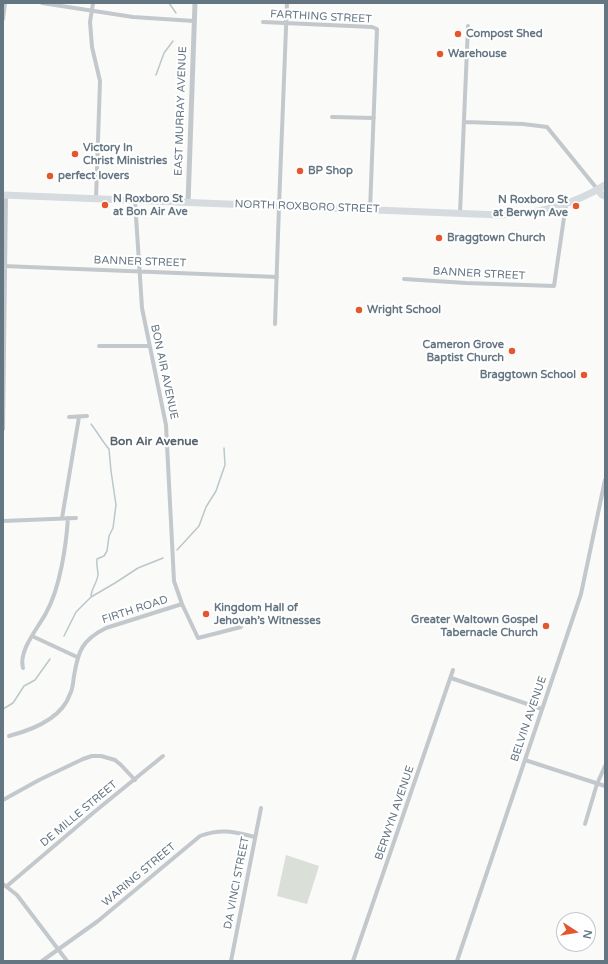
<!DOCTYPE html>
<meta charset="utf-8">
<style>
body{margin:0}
#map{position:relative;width:608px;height:964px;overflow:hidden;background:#fafaf8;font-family:"Varela Round",sans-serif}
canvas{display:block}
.frame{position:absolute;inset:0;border:4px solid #657683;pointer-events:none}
.north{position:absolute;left:556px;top:912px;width:40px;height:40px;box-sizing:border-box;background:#fff;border:1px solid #c1c8cd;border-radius:50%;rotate:102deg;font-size:11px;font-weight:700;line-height:16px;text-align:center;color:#657683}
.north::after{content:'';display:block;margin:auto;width:14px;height:18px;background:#e4572e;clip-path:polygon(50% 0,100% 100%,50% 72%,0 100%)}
</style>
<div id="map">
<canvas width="608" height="964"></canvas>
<div class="frame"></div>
<div class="north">N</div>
</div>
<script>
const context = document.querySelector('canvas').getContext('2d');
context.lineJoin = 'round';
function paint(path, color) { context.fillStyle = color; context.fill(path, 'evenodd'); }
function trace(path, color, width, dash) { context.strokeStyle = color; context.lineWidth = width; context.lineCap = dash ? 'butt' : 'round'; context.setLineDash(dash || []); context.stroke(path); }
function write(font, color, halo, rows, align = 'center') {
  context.font = font + ' "Varela Round",sans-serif'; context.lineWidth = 4; context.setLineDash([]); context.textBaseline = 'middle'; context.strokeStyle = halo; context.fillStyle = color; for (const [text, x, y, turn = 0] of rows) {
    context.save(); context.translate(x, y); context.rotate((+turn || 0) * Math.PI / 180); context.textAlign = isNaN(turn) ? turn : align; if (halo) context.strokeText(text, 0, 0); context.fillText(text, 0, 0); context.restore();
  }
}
const green = new Path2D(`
 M286 855 319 866 307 904 277 896Z`);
const stream = new Path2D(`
 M169 3 176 13
 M156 75 164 53 173 41
 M91 424C96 430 104 444 109 449L111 471 116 505 113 528 109 536 107 551 104 556 97 559C96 565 98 569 98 575 97 583 91 589 91 597
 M177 550 199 526 206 507 216 491 225 465 224 448
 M64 636 76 612 91 597 115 583 138 568 163 558
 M3 709 13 703 24 686 35 680 50 659`);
const minor = new Path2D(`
 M42 3 133 17 194 21
 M93 3 90 22 92 47 100 81 96 199
 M3 19 5 3
 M263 22 372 27 377 29 370 210
 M332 117 374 118
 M465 122 523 124 547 127 598 190
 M135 201 142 308 166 425 174 581 182 604 198 638 241 627
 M460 213 468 26
 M3 266 277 277
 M404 279 466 283 554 286 566 204
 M275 324 279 206 287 3
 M99 346H149
 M69 417 87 416
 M3 429 6 195
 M62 518 79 417
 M3 521 76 518
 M32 636 77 657
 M23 668C18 651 38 628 46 613 60 588 66 547 68 518
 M451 678 542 709
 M9 736C32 730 62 718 70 694 73 689 73 682 74 676 78 651 82 640 106 628L182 604
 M525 760 605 786
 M3 800 39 780 83 759 92 756H101L115 760 121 765 135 780
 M585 824 597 784 605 766
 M3 884 17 895 67 961
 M7 886 93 813 163 756
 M42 961 98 921 200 836C221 828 235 832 255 837
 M231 961 261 808
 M353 961 453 670
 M457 961 581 594 605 480`);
const tertiary = new Path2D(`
 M188 203 195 3`);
const primary = new Path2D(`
 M598 190 602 195 605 196
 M3 195 500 215C537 214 573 205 605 185`);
const markers = [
 [458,34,4,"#e4572e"],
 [440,54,4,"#e4572e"],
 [75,154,4,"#e4572e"],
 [300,171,4,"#e4572e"],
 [50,176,4,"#e4572e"],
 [105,205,4,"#e4572e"],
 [576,206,4,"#e4572e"],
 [439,238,4,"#e4572e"],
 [359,310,4,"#e4572e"],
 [512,351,4,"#e4572e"],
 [584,375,4,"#e4572e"],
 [206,614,4,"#e4572e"],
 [546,626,4,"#e4572e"]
];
const streetNames = [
 ["FARTHING STREET",321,17,3],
 ["EAST MURRAY AVENUE",181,111,-88],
 ["NORTH ROXBORO STREET",307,207,2],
 ["BANNER STREET",140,262,2],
 ["BANNER STREET",479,274,3],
 ["BON AIR AVENUE",164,372,78],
 ["FIRTH ROAD",135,610,-18],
 ["BELVIN AVENUE",529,719,-71],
 ["BERWYN AVENUE",395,813,-71],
 ["DE MILLE STREET",79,814,-40],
 ["WARING STREET",139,875,-40],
 ["DA VINCI STREET",237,883,-79]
];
const poiNames = [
 ["Compost Shed",466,34],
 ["Warehouse",448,54],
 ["Victory In",83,148],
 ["Christ Ministries",83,161],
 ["BP Shop",308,171],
 ["perfect lovers",58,176],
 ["N Roxboro St",113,199],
 ["at Bon Air Ave",113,212],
 ["N Roxboro St",568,200,"right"],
 ["at Berwyn Ave",568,213,"right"],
 ["Braggtown Church",447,238],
 ["Wright School",367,310],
 ["Cameron Grove",504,345,"right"],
 ["Baptist Church",504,358,"right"],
 ["Braggtown School",576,375,"right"],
 ["Kingdom Hall of",214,608],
 ["Jehovah’s Witnesses",214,621],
 ["Greater Waltown Gospel",538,620,"right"],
 ["Tabernacle Church",538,633,"right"]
];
const neighbourhoodNames = [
 ["Bon Air Avenue",154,442]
];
paint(green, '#dadfd7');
trace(stream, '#bbc7cb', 1.5);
trace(minor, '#c3c8cc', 4);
trace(tertiary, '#c3c8cc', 5);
trace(primary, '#d6dbdf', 7);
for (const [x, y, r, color] of markers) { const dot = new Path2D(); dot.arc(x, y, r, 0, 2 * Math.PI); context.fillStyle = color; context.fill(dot); trace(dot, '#fff', 1.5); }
write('11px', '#657683', '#fff', streetNames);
write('bold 11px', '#657683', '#fff', poiNames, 'left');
write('bold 12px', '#57646e', '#fff', neighbourhoodNames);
</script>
